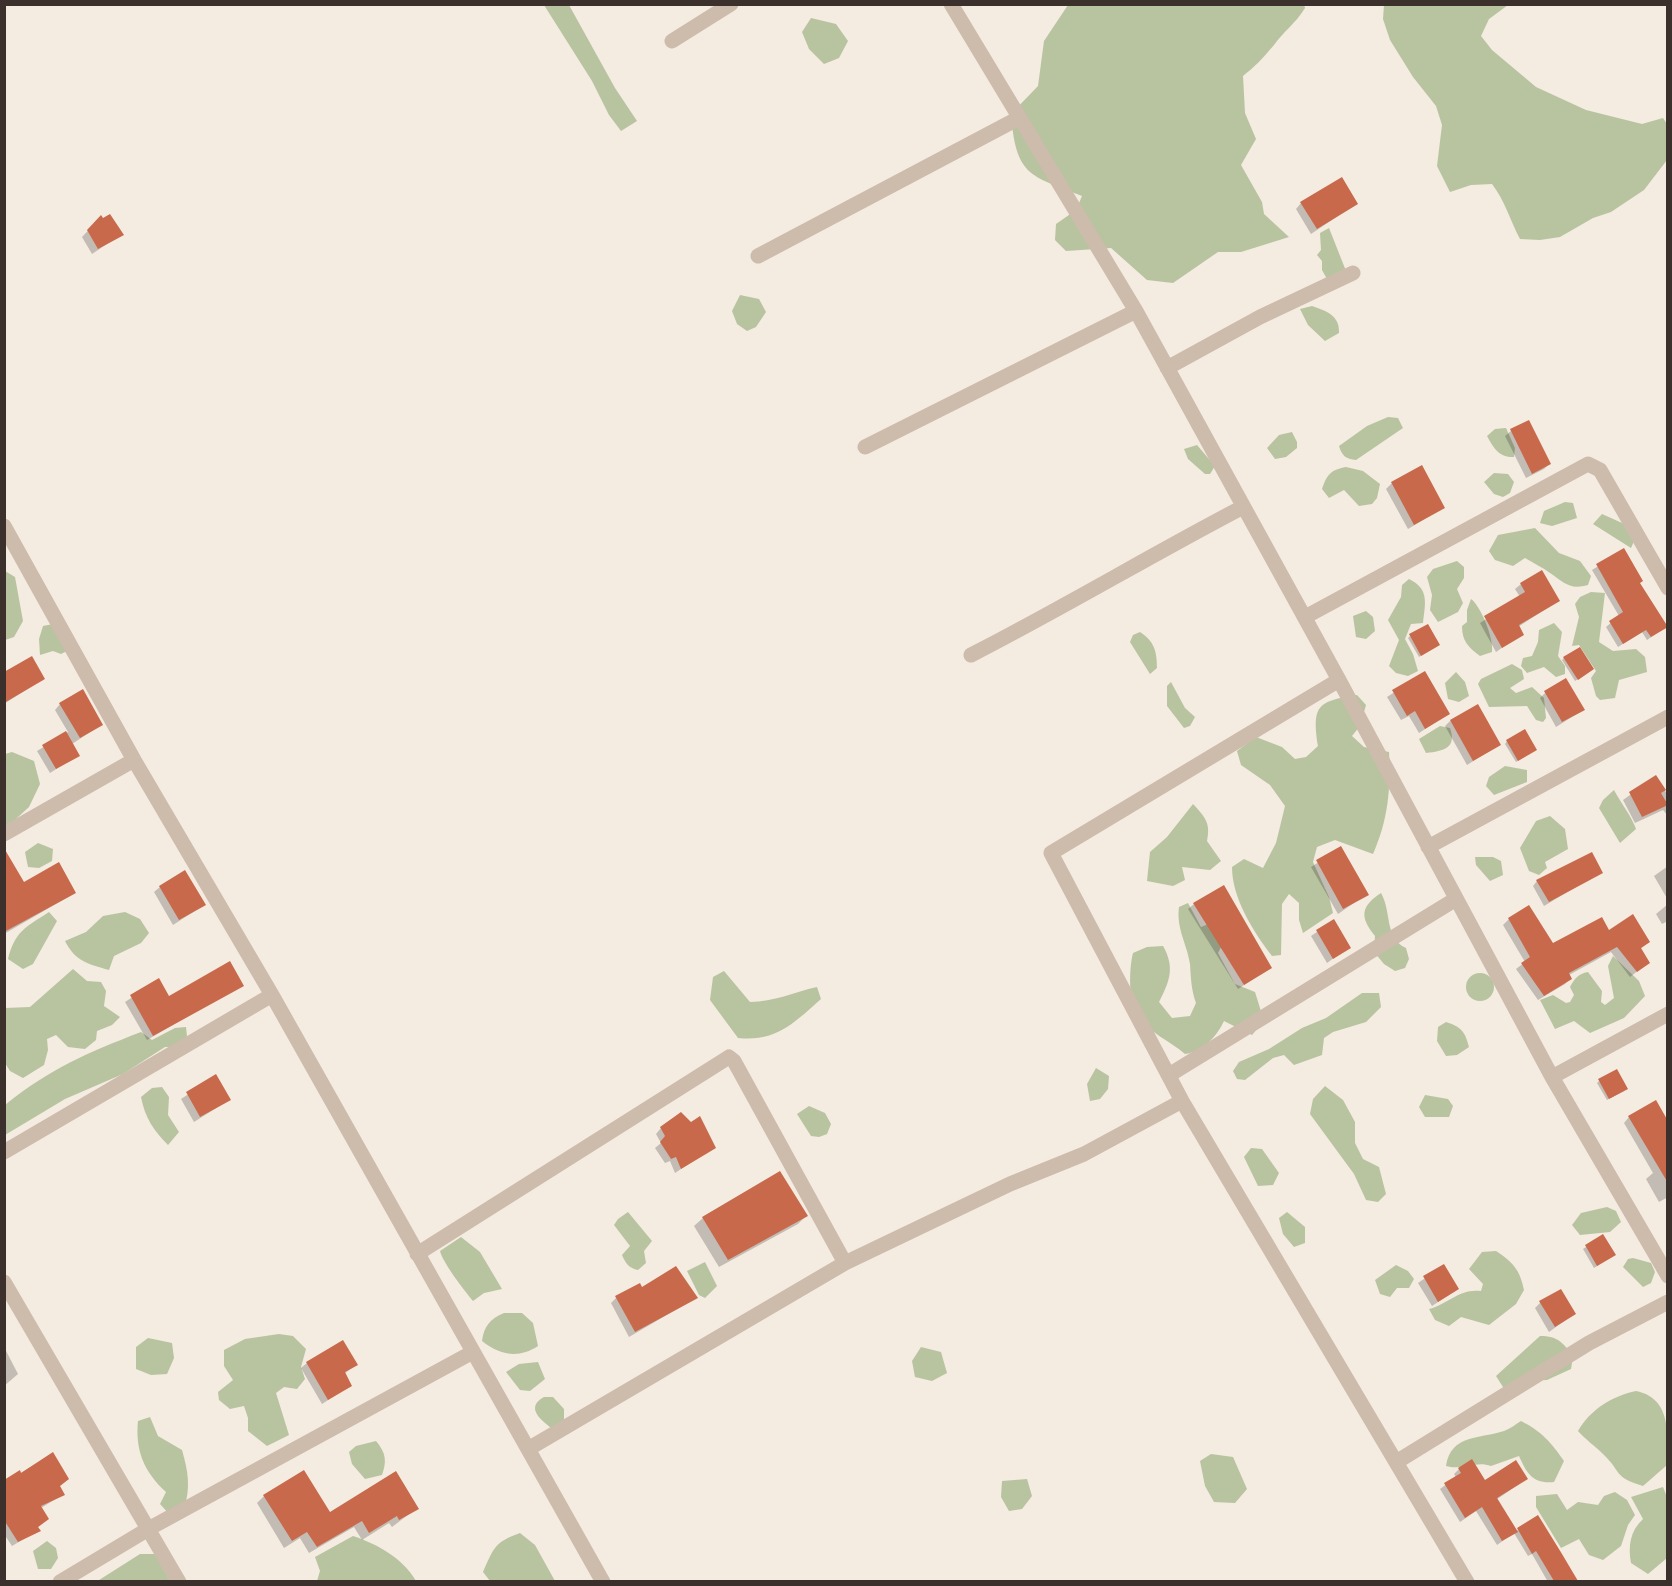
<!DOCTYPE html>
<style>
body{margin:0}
#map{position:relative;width:1672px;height:1586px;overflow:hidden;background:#f4ebe1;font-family:"Varela Round",sans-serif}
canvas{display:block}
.frame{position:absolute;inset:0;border:6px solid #3b302b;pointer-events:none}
</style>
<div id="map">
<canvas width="1672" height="1586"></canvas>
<div class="frame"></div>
</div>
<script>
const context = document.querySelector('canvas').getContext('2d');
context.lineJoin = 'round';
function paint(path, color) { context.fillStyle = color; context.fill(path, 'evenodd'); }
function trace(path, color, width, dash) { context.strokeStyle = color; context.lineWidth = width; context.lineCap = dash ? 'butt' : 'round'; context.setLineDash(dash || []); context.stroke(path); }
const green = new Path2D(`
 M1304 4 1305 8C1296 23 1284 31 1274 45 1262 59 1258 64 1243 76L1245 113 1256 139 1241 165 1262 202 1264 214 1289 237 1241 252H1218L1173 283 1147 280 1111 248 1066 251 1055 240 1056 224 1076 210 1082 196C1029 175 1016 176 1011 114L1038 86 1044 41 1068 5Z
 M544 5H569L615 88 637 121 621 131 609 115 592 81Z
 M1384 5H1508L1489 19 1481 36 1492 50 1536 87 1586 110 1642 124 1663 118 1667 124V160L1644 190 1611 212 1593 218 1560 237 1540 240 1520 239C1510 220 1505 201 1492 184L1471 185 1450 192 1437 166 1442 125 1436 106 1413 77 1390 40 1383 19Z
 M811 18 836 24 848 41 839 58 824 64 809 49 802 32Z
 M1329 228 1346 271 1327 279 1322 270V261L1317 255 1321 250 1320 233Z
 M740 295 759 299 766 312 756 327 747 331 737 324 732 311Z
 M1312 306C1327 311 1340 316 1339 333L1325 341 1308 325 1300 309Z
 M1388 417 1398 418 1403 428 1356 460C1346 459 1342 456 1339 446L1367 426Z
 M1506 428 1515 448 1514 457C1499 458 1493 447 1487 436L1495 429Z
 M1292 432 1297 442V448L1286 457 1275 459 1267 448 1279 435Z
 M1197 445 1215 466 1210 474H1205L1188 459 1184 449Z
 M1346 467 1363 471 1380 484 1377 498 1372 504 1359 506 1344 490 1329 498 1322 489C1327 475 1330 470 1346 467Z
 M1494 473 1508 474 1514 482 1510 493 1503 497 1494 494 1484 482Z
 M1565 502 1573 503 1577 518 1552 526 1540 523 1544 511Z
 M1602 514 1631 527 1635 539 1631 548 1593 524Z
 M1535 528 1559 553 1580 561 1591 576 1588 585C1569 590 1565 583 1550 573 1542 567 1533 563 1525 558L1513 566 1495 560 1489 551 1498 535Z
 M1457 561 1464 567V578L1457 589 1463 603 1458 612 1438 622 1430 610 1432 595 1427 577 1433 569Z
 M5 571 15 577 23 621 14 637 5 640Z
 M1409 579C1430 589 1425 604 1423 623L1411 624 1405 639 1413 654 1418 671 1408 676 1396 673 1389 666 1399 640 1388 620 1401 597 1402 585Z
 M1591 592 1605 593 1599 642 1613 651 1636 649 1645 657 1647 672 1619 680 1615 698 1600 700 1596 696 1591 678 1596 671 1579 645 1572 646 1579 617 1575 604 1580 597Z
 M1471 599C1481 606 1494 639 1492 652L1480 656C1468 647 1462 641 1462 626L1467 622V610Z
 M1366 611 1373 617 1375 631 1366 639 1356 637 1353 616Z
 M1554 623 1562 632 1558 656 1565 666V674L1556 677 1544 667 1527 673 1521 666 1523 658 1532 656 1538 642 1539 630Z
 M53 624 69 650 61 654 53 651 40 655 39 639 43 626Z
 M1140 632C1154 641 1157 651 1157 668L1150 674 1130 642 1133 635Z
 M1512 664 1522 670 1524 679 1510 688 1516 693 1532 687 1544 698 1546 718 1543 722 1536 720 1527 706 1489 707 1478 684 1481 679Z
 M1456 672 1465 682 1469 696 1459 702 1448 699 1445 683Z
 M1171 682 1185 708 1195 717 1190 726 1184 728 1167 706V686Z
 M1357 695 1366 705 1360 726 1352 736 1364 747 1389 752C1391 789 1388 820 1373 854L1335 840 1317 847 1313 862 1329 897 1333 913 1303 933 1299 920V903L1289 894 1282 904 1281 955 1272 956C1253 931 1232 898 1232 867L1244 859 1263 868 1276 843 1285 806 1270 785 1241 765 1237 751 1256 737 1282 747 1295 759 1306 757 1318 746C1312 706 1317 701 1357 695Z
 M1440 726 1450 728C1457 748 1444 751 1426 753L1419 739Z
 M12 752 34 761 40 784 29 807 5 829V754Z
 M1505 766 1527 770V782L1494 795 1486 786 1489 777Z
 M1614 790C1621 803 1632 817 1636 829L1620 843 1599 808 1603 800Z
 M1193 804C1205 817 1211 823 1207 841L1221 861 1210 870 1182 867 1185 880 1173 886 1147 881 1150 852 1167 837Z
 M1550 816 1565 829 1568 849 1545 862 1547 868 1539 875 1529 871 1520 848 1536 821Z
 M38 843 53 849 52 861 39 868 28 867 25 852Z
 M1475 857H1493L1501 861 1503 875 1490 881 1476 865Z
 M1381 893C1392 912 1384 938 1406 948L1409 959 1405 968 1395 971 1384 964 1374 952 1375 936C1360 917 1360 907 1381 893Z
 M1188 903 1201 927 1213 922 1223 943 1218 953 1235 984 1255 992 1264 1021 1252 1035 1224 1021C1217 1036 1203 1052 1185 1054 1170 1041 1150 1033 1138 1017 1128 1004 1129 968 1133 953L1147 947 1163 946C1175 967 1170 981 1159 1002L1172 1018 1190 1016 1196 1003C1191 989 1191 978 1190 964 1187 944 1176 928 1179 907Z
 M49 912 57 921 33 964 23 969 8 959C15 931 26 927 49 912Z
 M125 912 140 919 149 933 141 943 114 956 109 970C88 964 75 961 65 941L86 932 103 916Z
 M1613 956 1639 981 1645 996 1624 1018 1590 1033 1574 1021 1555 1029 1540 1000 1553 995 1566 1003 1570 1002 1574 995 1570 987C1575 978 1578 974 1588 972L1602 991 1601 1002 1605 1005 1614 998 1608 966Z
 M73 969 87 981 101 982 106 991 104 1006 120 1017 112 1025 97 1031 96 1040 85 1049 68 1047 56 1035 47 1039 48 1050 44 1065 23 1078 10 1071 5 1063V1008L30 1007Z
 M724 971 750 1002C774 1002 794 992 817 987L821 999C794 1023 776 1042 738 1038L710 1000 713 977Z
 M1466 987a14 14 0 1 1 28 0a14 14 0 1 1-28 0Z
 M1362 993H1379L1381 1007 1366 1022 1333 1032 1324 1038 1322 1055 1294 1065 1284 1055 1273 1058 1245 1080 1237 1079 1233 1071 1239 1062 1269 1049 1302 1028 1326 1018Z
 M1446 1022C1461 1027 1465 1031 1469 1047L1457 1055 1446 1056 1437 1041 1438 1027Z
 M186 1027 187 1036 180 1047H165L123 1074 65 1099 5 1135V1105C51 1068 87 1053 141 1032L152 1040 175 1028Z
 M1096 1068 1109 1076 1108 1089 1100 1099 1090 1101 1087 1084Z
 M1325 1086 1343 1100 1355 1122V1143L1363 1159 1379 1167 1386 1194 1378 1202 1366 1200 1354 1174 1310 1114 1313 1099Z
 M162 1087 169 1097 168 1115 179 1132 168 1145C154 1131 145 1118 141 1097L152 1088Z
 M1425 1095 1448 1099 1453 1106 1449 1117H1425L1419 1107Z
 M809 1106 825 1113 831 1124 827 1134 819 1137 811 1136 797 1114Z
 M1251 1148 1262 1149 1279 1173 1273 1185 1258 1186 1244 1157Z
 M1607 1207 1616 1211 1621 1222 1610 1232 1580 1235 1572 1225 1581 1213Z
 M628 1212 652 1241 644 1251 646 1263 638 1270C629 1268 626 1264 622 1255L630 1246 614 1225 618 1219Z
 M1287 1212 1305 1227V1243L1294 1247 1283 1234 1279 1218Z
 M461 1237 480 1252 502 1289 484 1293 473 1301C464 1290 443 1263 440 1251Z
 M1496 1251C1513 1262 1520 1270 1524 1290L1516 1304 1489 1325 1461 1317 1449 1326 1435 1320 1429 1309C1448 1304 1460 1288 1481 1291L1483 1284 1469 1269 1482 1252Z
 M1633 1258 1651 1263 1655 1272 1651 1283 1643 1287 1623 1267 1628 1259Z
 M705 1262 717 1286 705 1298 699 1295 687 1271Z
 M1396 1265 1408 1271 1414 1279 1409 1288H1397L1390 1297 1380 1294 1375 1280Z
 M504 1313H522L533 1323 538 1346C518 1359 500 1355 482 1341 484 1326 490 1319 504 1313Z
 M279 1334 293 1336 306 1349 301 1367 305 1379 297 1389 284 1387 276 1393 289 1435 267 1446 248 1431V1418L244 1406 230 1409 219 1400 218 1392 233 1380 224 1366V1350L245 1339Z
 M1540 1336C1558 1336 1564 1343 1573 1357L1571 1369 1547 1380 1527 1381 1516 1392 1503 1387 1496 1376Z
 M148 1338 172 1343 174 1358 167 1374 151 1375 136 1369V1347Z
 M921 1347 941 1352 947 1373 932 1381 915 1377 912 1361Z
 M538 1362 545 1379 530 1391 520 1390 506 1372 519 1364Z
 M1636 1391C1672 1398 1668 1436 1667 1465L1643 1486C1613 1477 1622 1472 1603 1454 1595 1446 1586 1440 1578 1431 1590 1410 1612 1396 1636 1391Z
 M544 1397H553L564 1409V1422L554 1430C542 1421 524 1408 544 1397Z
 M150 1417 158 1436 182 1450C188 1471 191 1487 184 1509L170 1515 160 1504 166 1492C144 1472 135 1450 138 1421Z
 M1521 1421C1541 1431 1551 1442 1564 1461L1554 1482C1533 1484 1527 1474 1519 1456L1491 1466C1476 1460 1462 1471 1446 1466 1451 1434 1480 1439 1504 1431 1510 1429 1516 1424 1521 1421Z
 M376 1441C386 1453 387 1461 382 1475L365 1479 352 1464 349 1452 356 1446Z
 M1211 1454 1233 1457 1247 1489 1235 1503 1214 1502 1205 1486 1200 1461Z
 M1027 1479 1032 1496 1022 1509 1009 1511 1001 1497 1002 1481Z
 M1663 1487 1667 1497V1558L1648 1574 1631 1563C1628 1546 1630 1531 1643 1519L1631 1497Z
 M1615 1492 1627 1500 1635 1515 1628 1525 1621 1546 1603 1560 1589 1555 1579 1539 1561 1548 1536 1507V1496L1557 1494 1567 1510 1578 1502 1598 1505 1604 1496Z
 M520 1533 535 1545 555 1581H490L483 1572C494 1547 495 1542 520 1533Z
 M353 1536C377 1544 403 1558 416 1581H317L320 1571 315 1557Z
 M47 1541 56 1548 58 1558 51 1569H38L33 1551Z
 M140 1554H155L170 1581 96 1582Z`);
const shadow = new Path2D(`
 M1301 203 1356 204 1311 234 1296 209Z
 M101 217 122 234 92 254 82 237Z
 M1511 431 1549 464 1544 469 1526 478 1505 436Z
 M1392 483 1443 508 1408 529 1386 489Z
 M1624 550 1639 584 1666 627 1647 640 1642 632 1618 647 1606 627 1619 616 1592 570Z
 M1521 584 1558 601 1518 627 1522 634 1496 652 1480 623 1520 597 1515 589Z
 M1410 636 1436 647 1419 657 1408 638Z
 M1564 658 1590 671 1575 681 1562 660Z
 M1424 673 1448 714 1419 733 1409 716 1401 720 1387 697Z
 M4 674 43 679 4 704Z
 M1545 693 1583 710 1556 727 1540 698Z
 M60 704 101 725 72 744 78 755 50 773 37 751 68 732 55 710Z
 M1450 721 1499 745 1467 765 1445 726Z
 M1507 741 1535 750 1516 762 1505 744Z
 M1655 777 1668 795V816L1663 810 1635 823 1623 800Z
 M1341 848 1367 894 1338 914 1311 867Z
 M1668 866V900L1654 876Z
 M1601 872 1544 906 1533 886 1537 881Z
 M4 873 23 884 75 893 4 934Z
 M160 887 204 905 173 925 154 892Z
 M1194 904 1270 968 1238 989 1188 909Z
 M1668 904V921L1662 924 1656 914Z
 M1509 919 1553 945 1609 932 1649 942 1640 949 1648 963 1630 977 1611 952 1569 975 1570 978 1565 984 1538 1000 1516 969 1525 962 1503 925Z
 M1333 921 1349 947 1327 963 1311 936Z
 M159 980 169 998 242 985 147 1040 125 1002Z
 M216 1076 229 1100 194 1122 181 1099Z
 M1599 1081 1624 1091 1607 1100 1597 1083Z
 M1629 1117 1668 1124V1197L1659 1202 1646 1179 1653 1173 1624 1123Z
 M661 1128 714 1147 675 1173 670 1161 665 1163 655 1148 661 1143 656 1134Z
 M806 1216 798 1224 719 1267 694 1226 703 1218Z
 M1603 1236 1612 1257 1594 1268 1583 1249Z
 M1443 1266 1458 1289 1432 1306 1418 1283Z
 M642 1289 696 1298 629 1337 611 1303 616 1298Z
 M1540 1303 1574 1314 1549 1332 1535 1308Z
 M4 1347 18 1374 4 1386Z
 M307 1363 356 1365 344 1374 350 1386 322 1404 301 1368Z
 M52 1454 58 1486 64 1494 41 1508 48 1519 37 1528 39 1530 12 1546 4 1534V1483Z
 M1459 1469 1484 1482 1526 1479 1496 1500 1516 1531 1537 1517 1576 1582H1548L1532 1554 1528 1556 1514 1533 1497 1545 1476 1511 1460 1522 1440 1489 1456 1477 1454 1474Z
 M264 1496 329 1514 417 1508 392 1527 389 1523 362 1540 354 1527 309 1553 300 1538 284 1548 257 1503Z`);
const building = new Path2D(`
 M1342 177 1358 204 1317 229 1300 202Z
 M110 214 124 235 98 249 87 230 101 215 103 218Z
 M1529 420 1551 464 1532 474 1510 429Z
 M1422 465 1445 508 1414 525 1391 482Z
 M1624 548 1643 581 1640 583 1668 627 1651 637 1646 630 1623 644 1609 621 1623 612 1596 564Z
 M1542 570 1560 601 1519 625 1524 635 1502 648 1484 616 1525 592 1520 583Z
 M1428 624 1440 645 1421 656 1409 634Z
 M1580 647 1594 669 1578 680 1563 657Z
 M32 656 45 679 4 703V672Z
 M1425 671 1450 714 1425 729 1415 711 1407 716 1392 690Z
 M1566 678 1585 710 1562 722 1544 691Z
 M83 689 103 725 80 738 59 703Z
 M1478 704 1501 745 1473 761 1450 720Z
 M1525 729 1537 750 1518 761 1506 740Z
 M66 731 80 756 56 769 42 745Z
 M1656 775 1666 790 1661 793 1668 805 1642 817 1629 792Z
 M1341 846 1369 895 1343 909 1316 860Z
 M4 848 24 882 59 862 76 893 4 932Z
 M1592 852 1603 873 1549 902 1536 880Z
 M185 870 206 905 179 920 159 886Z
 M1224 885 1272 968 1244 985 1193 903Z
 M1529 905 1553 943 1602 917 1609 930 1633 914 1650 942 1641 948 1650 963 1637 972 1617 947 1569 973 1572 979 1544 996 1521 963 1530 957 1508 918Z
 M1334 919 1351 948 1333 959 1316 930Z
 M230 961 244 986 153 1036 130 995 159 978 169 996Z
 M1617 1069 1628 1089 1609 1099 1598 1079Z
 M216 1074 231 1100 200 1117 186 1092Z
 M1656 1100 1668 1121V1183L1628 1116Z
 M681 1112 691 1122 700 1116 716 1148 681 1169 676 1157 671 1159 660 1142 665 1136 660 1127Z
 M780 1171 808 1216 728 1260 702 1217Z
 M1603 1234 1616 1255 1597 1266 1585 1245Z
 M1444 1264 1459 1289 1438 1302 1423 1276Z
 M676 1266 698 1298 635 1332 615 1296 640 1283 642 1287Z
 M1561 1289 1576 1314 1555 1327 1539 1301Z
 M343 1340 358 1365 345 1372 352 1386 328 1400 306 1362Z
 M53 1452 69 1479 60 1486 65 1495 41 1506 49 1519 38 1527 41 1531 18 1542 4 1520V1480L20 1470 21 1473Z
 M1472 1459 1485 1480 1516 1460 1528 1479 1497 1498 1518 1532 1502 1541 1482 1507 1465 1518 1444 1483 1461 1473 1458 1468Z
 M304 1470 330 1512 396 1471 419 1509 399 1520 397 1516 369 1533 362 1521 317 1547 307 1532 292 1541 263 1495Z
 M1538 1515 1562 1554 1578 1581H1554L1536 1551 1532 1554 1517 1528Z`);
const minor = new Path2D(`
 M951 4 1136 311 1339 680 1552 1077 1668 1276
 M672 41 731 4
 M758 256 1019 118
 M1167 368 1260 317 1353 273
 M865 447 1136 311
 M4 526 134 760 272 995 603 1582
 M1305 617 1588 464 1600 470 1668 588
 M971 655C1063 608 1151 555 1243 507
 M1339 680 1051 853 1182 1101 1467 1582
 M4 834 134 760
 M1428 847 1668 717
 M1169 1075 1456 899
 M1552 1077 1668 1014
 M4 1152 272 995
 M417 1254 729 1057 734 1061 845 1263
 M4 1282 179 1582
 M528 1449 845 1263 1010 1184 1084 1154 1182 1101
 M1398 1461 1589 1343 1668 1302
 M60 1582 150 1528 473 1352`);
paint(green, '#b8c4a0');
paint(shadow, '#0003');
paint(building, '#c8694b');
trace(minor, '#cdbbac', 15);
</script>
